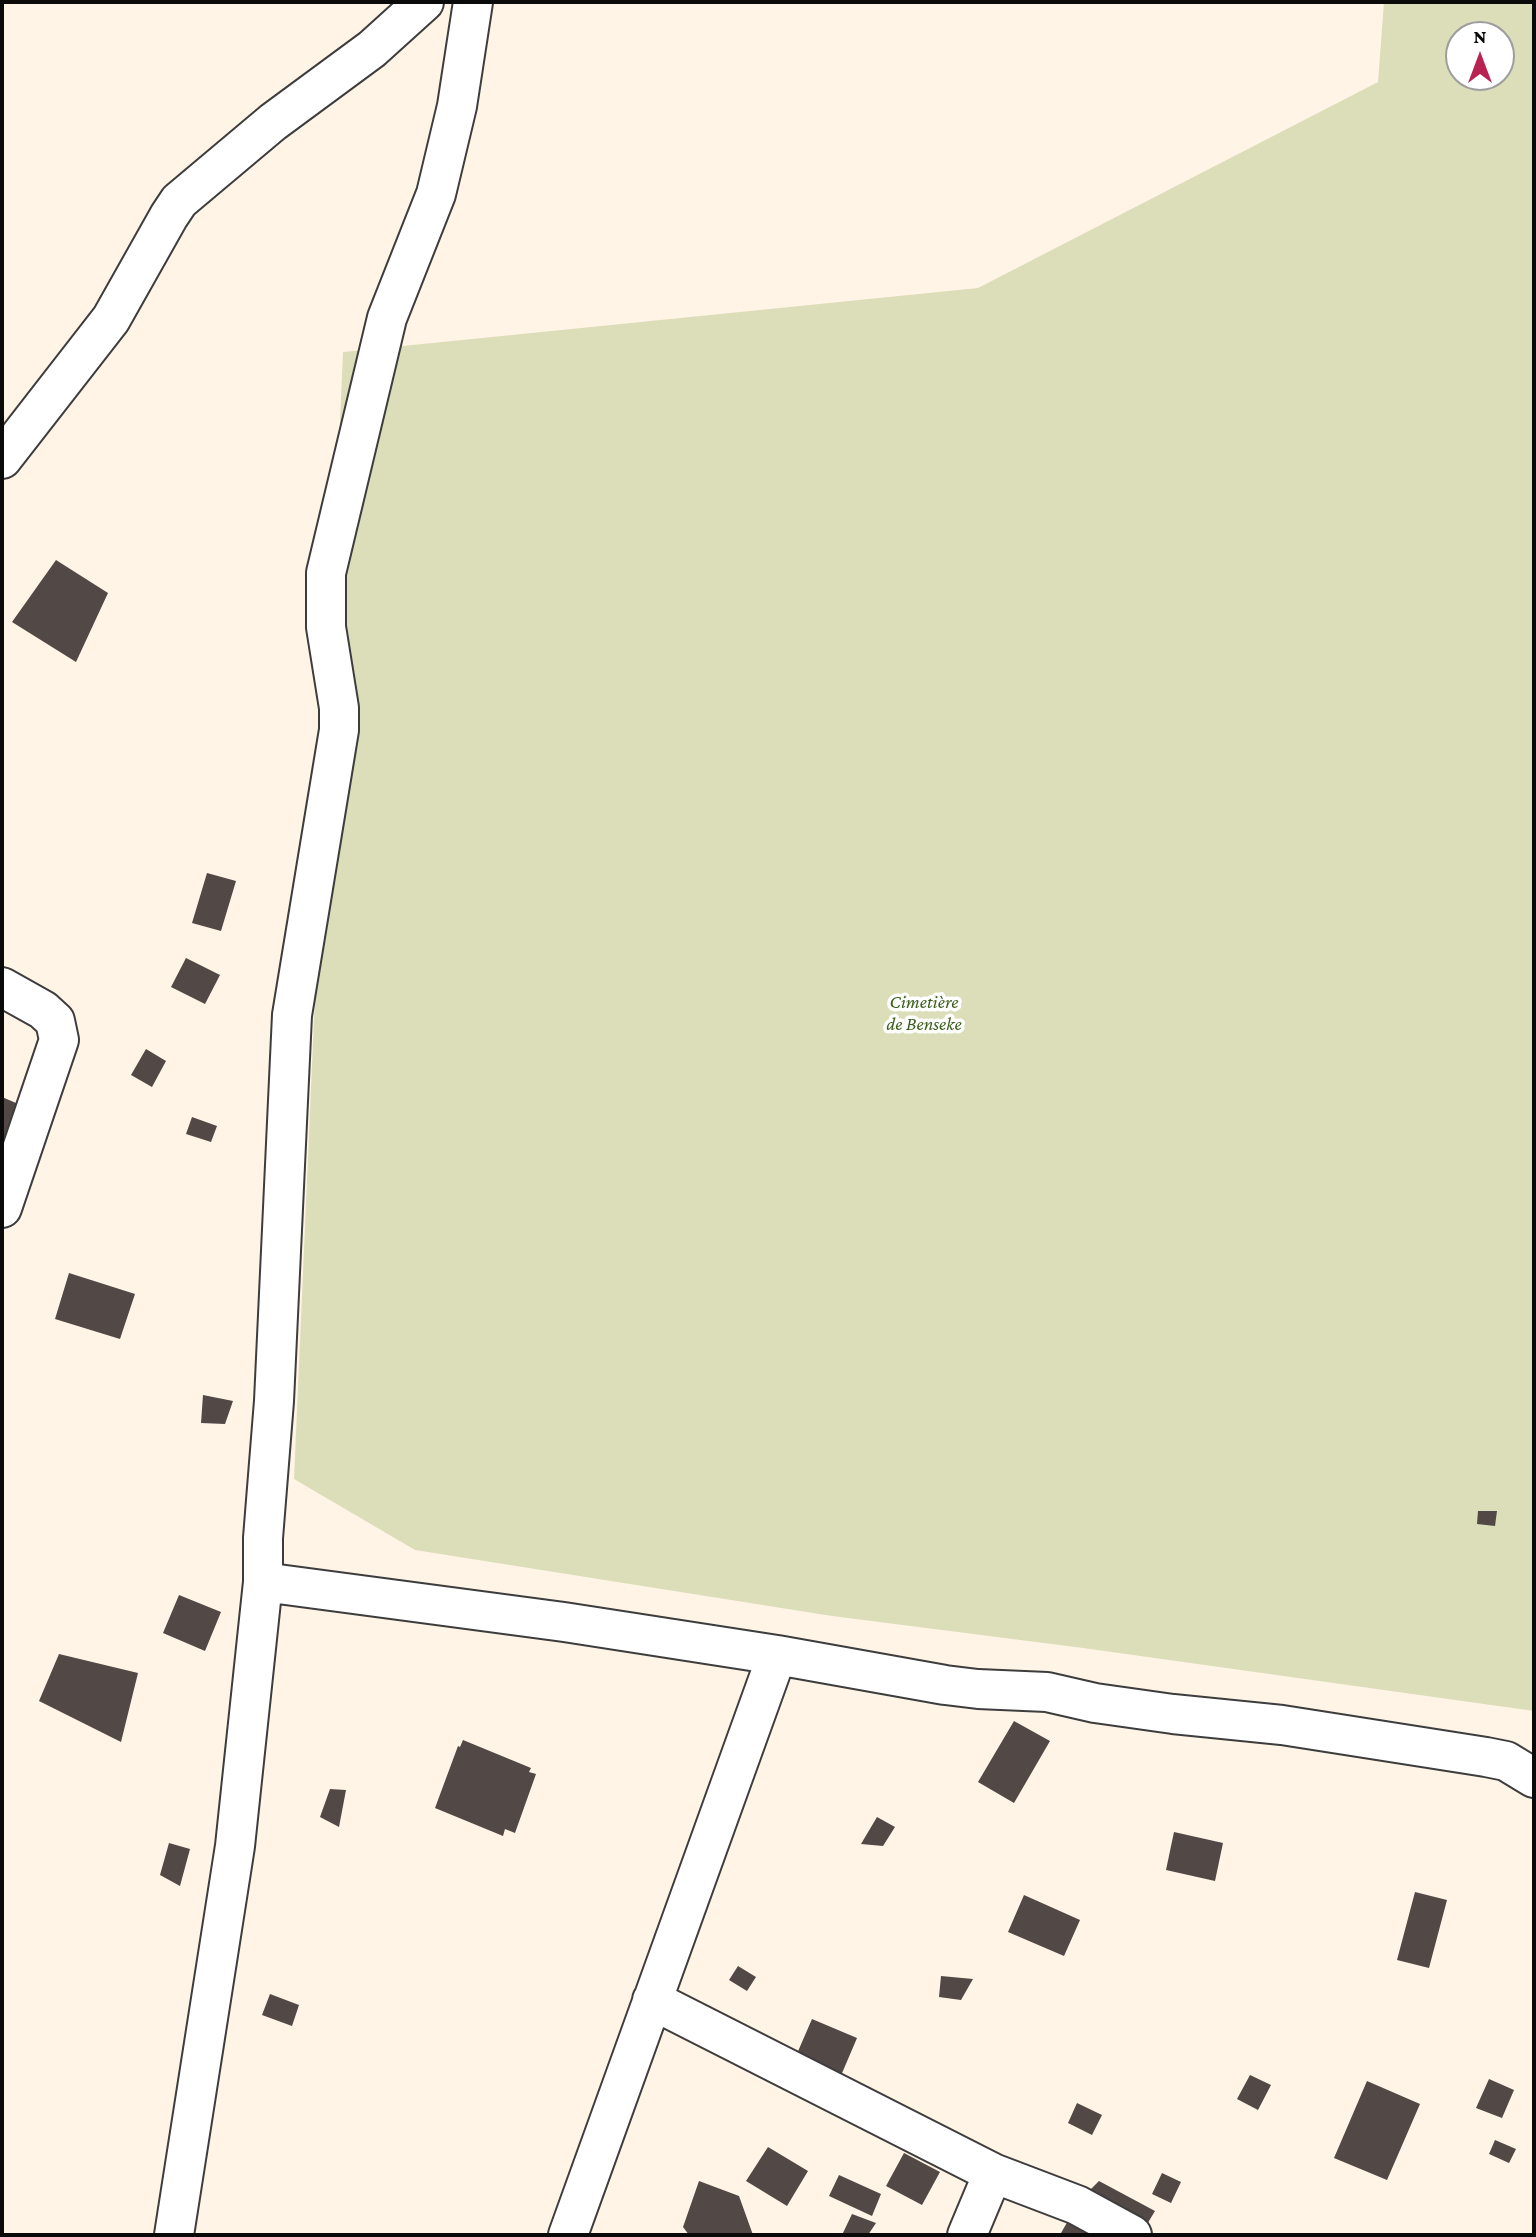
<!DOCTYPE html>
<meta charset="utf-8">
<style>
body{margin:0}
#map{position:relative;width:1536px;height:2237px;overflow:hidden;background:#fff4e6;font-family:"Crimson Pro",serif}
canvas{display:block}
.frame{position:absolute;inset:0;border:4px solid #0a0a0a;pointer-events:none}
.north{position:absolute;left:1445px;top:21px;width:70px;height:70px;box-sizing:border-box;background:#fff;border:2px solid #9d9d9d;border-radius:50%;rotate:0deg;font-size:19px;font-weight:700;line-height:28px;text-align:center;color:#0a0a0a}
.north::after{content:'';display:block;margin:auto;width:24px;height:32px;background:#b82351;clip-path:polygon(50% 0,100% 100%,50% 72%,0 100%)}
</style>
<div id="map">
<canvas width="1536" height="2237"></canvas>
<div class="frame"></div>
<div class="north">N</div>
</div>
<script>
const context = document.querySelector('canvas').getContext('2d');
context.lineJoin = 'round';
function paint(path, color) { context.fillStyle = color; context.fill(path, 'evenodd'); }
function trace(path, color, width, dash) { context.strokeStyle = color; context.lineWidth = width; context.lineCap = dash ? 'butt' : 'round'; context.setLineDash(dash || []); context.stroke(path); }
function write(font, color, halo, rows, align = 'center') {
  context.font = font + ' "Crimson Pro",serif'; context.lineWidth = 7; context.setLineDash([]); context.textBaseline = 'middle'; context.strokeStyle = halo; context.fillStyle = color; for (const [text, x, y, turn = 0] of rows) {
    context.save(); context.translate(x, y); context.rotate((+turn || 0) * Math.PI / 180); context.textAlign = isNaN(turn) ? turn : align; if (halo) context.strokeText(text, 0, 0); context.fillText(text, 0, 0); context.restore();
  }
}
const cemetery = new Path2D(`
 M1384 2H1534V1711L1083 1648 832 1616 415 1550 294 1479 343 352 978 288 1378 82ZM1459 35H1501V77H1459Z`);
const building = new Path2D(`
 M56 560 108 593 76 662 12 622Z
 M207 873 236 881 221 931 192 923Z
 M186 958 220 975 205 1004 171 987Z
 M146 1049 166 1061 152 1087 131 1075Z
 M2 1097 23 1106 2 1155Z
 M192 1117 217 1126 211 1142 186 1134Z
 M69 1273 135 1294 120 1339 55 1319Z
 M203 1395 233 1401 225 1424 201 1423Z
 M1478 1511H1497L1495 1526 1477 1524Z
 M179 1595 221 1612 205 1651 163 1633Z
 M59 1654 138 1673 121 1742 39 1701Z
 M1014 1721 1050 1741 1014 1803 978 1782Z
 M463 1740 531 1768 529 1772 536 1774 515 1833 505 1829 503 1836 435 1808 458 1746 460 1747Z
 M330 1789 346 1790 339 1827 320 1817Z
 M877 1817 895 1827 883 1846 861 1844Z
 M1174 1832 1223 1843 1215 1881 1166 1870Z
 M169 1843 190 1849 180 1886 160 1875Z
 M1415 1892 1447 1900 1429 1968 1397 1960Z
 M1024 1895 1080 1920 1064 1956 1008 1932Z
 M738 1966 756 1977 747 1991 729 1980Z
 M941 1976 973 1979 961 2000 939 1997Z
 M270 1994 299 2005 292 2026 262 2015Z
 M812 2019 857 2038 831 2099 786 2079Z
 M1250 2075 1271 2085 1258 2110 1237 2099Z
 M1489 2079 1514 2090 1502 2118 1476 2108Z
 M1367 2081 1420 2104 1387 2180 1334 2158Z
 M1077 2103 1102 2115 1092 2135 1068 2123Z
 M1495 2140 1516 2149 1509 2163 1489 2154Z
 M768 2147 808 2171 787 2206 746 2181Z
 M904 2153 940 2172 922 2205 886 2186Z
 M1162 2173 1181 2182 1171 2203 1152 2194Z
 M839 2175 881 2194 872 2216 829 2196Z
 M699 2181 739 2196 753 2235H689L683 2227Z
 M1099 2181 1155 2211 1143 2231 1081 2199Z
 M1077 2205 1132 2235H1065L1061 2233Z
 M852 2214 876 2223 868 2235H842Z`);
const minor = new Path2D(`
 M2 459 111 319 169 216 179 201 273 122 372 49 424 2
 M2 987 43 1010 55 1021 59 1040 2 1208
 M263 1582 564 1622 777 1655 945 1685 978 1689 1047 1692 1095 1703 1173 1714 1282 1725 1486 1757 1506 1761 1534 1778
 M652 2000 993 2173 1077 2205 1132 2235
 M174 2235 235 1846 263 1582V1538L274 1401 292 1015 339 730V708L326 627V573L387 318 436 194 457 106 473 2
 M568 2235 777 1655
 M967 2235 993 2173`);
const parkNames = [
 ["Cimetière",924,1002],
 ["de Benseke",924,1024]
];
paint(cemetery, '#dcdeba');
paint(building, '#524846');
trace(minor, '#3d3d3d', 42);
trace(minor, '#fff', 38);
write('italic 19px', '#3b601b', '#fff', parkNames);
</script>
